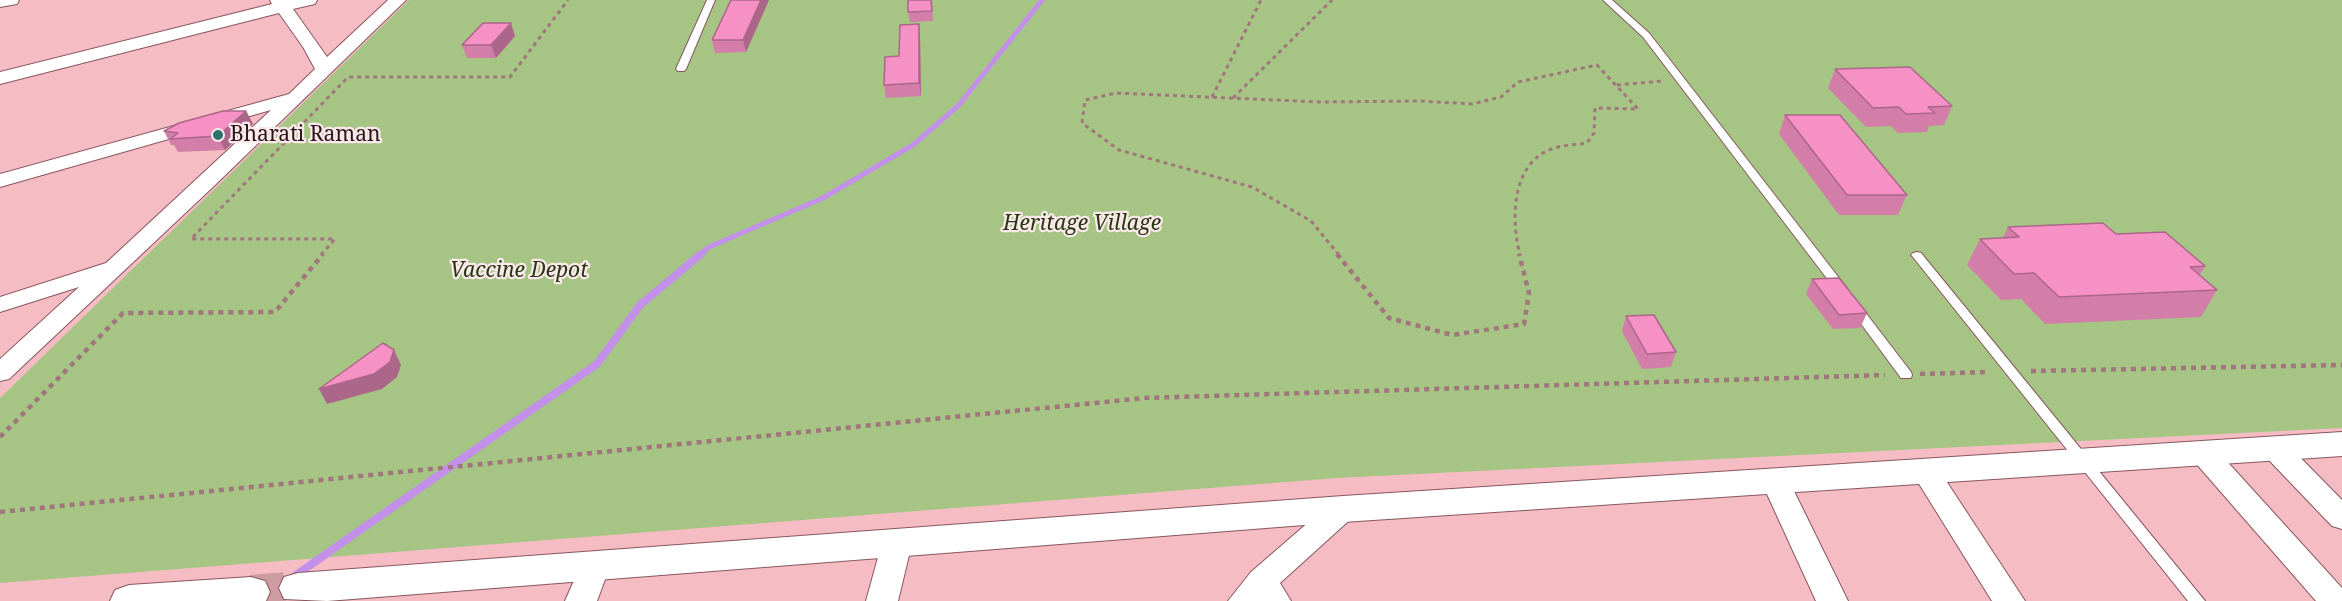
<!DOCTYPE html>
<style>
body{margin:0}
canvas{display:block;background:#f6bcc4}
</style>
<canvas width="2342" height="601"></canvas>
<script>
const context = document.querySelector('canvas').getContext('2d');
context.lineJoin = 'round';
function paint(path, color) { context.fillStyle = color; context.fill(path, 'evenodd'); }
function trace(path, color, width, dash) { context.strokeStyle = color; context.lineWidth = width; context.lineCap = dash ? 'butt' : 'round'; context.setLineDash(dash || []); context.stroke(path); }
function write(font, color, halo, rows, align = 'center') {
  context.font = font + ' "Noto Serif",serif'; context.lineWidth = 4.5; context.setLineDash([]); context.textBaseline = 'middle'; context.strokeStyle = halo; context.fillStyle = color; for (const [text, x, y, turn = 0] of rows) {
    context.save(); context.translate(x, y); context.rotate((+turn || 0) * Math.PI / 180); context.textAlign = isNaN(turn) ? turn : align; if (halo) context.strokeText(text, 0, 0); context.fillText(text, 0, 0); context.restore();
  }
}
const green = new Path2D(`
 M409 0H2342V428L1337 478 0 583V398Z`);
const streamFar1 = new Path2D(`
 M699 255 709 247 823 198 913 145 959 105 1042 0`);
const stream = new Path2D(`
 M259 601 597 364 640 305 701 254`);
const tertiaryTunnel = new Path2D(`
 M251 592 298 588`);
const pathFar1 = new Path2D(`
 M1617 85 1663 81
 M1212 97 1261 0
 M1233 98 1332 0
 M321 255 335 239H191L348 77H510L568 0
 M1339 255 1311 221 1252 187 1119 150 1082 123 1085 100 1116 93 1320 102 1421 101 1472 104 1501 97 1518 82 1597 65 1638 109 1595 108 1594 133 1587 143C1575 145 1560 145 1549 150 1511 166 1511 221 1520 255`);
const path = new Path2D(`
 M1337 254 1389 318 1452 335 1524 324 1529 293 1519 254
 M2031 371 2342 365
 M1920 374 1990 372
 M0 437 123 313 275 312 323 254
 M0 512 1144 398 1885 375`);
const service = new Path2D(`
 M707 0H715L686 69 684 71H678L676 69Z
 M1603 0H1612L1649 33 1846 287 1848 290 1846 293H1838L1643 37Z
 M1917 252 1921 253 2205 601H2188L1913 257 1911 255 1913 253Z
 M1854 302 1858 303 1911 372 1912 375 1911 378H1901L1848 306Z`);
const minor = new Path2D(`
 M0 0H19L17 4 0 7Z
 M270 0H317L315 4 293 9 327 57 388 0H406L214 186 9 379 0 381V359L79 287 0 312V297L106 263 271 110 0 187V174L289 94 315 69 303 47 279 13 0 84V72L272 4Z
 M2275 439 2285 442 2342 500V529L2332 526 2265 456 2261 449 2265 442Z
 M2203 443 2213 446 2342 588V601H2316L2193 460 2189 453 2193 446Z
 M1925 461 1935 464 2025 601H1992L1911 471 1915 464Z
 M1775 471 1785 474 1789 481 1848 601H1816L1761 481 1765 474Z
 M1343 498 1353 501 1357 509 1353 517 1280 583 1291 601H1228L1251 572 1333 501Z
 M897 532 908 535 912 543 898 601H866L882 543 886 535Z
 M595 554 606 558 610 566 597 601H565L584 558Z`);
const tertiary = new Path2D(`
 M2342 432V456L1343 522 327 601 284 599 279 588 284 577 298 573 1343 496Z
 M251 577 265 581 270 592 266 601H110L115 590 129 585Z`);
const wall = new Path2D(`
 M731 0H769L746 52 715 53 712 40Z
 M932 0 933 21 910 22 908 12Z
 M515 36 496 58H467L462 45Z
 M920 36 921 96 886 98 884 85 899 56Z
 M1835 69 1952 106 1944 125 1929 126 1927 132 1898 133 1891 126 1866 127 1828 88Z
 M246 111 253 124 225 150 178 152 174 145H171L164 131Z
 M1785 115 1907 195 1898 215H1839L1779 134Z
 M2008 227 2116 234 2205 266 2200 275 2217 290 2201 317 2045 324 2021 299 2001 300 1967 265 1980 239 2003 238Z
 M1812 279 1867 313 1860 328 1833 329 1806 294Z
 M1626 316 1676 352 1671 367 1642 369 1622 331Z`);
const shadedWall = new Path2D(`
 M761 0H769L746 52 743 40Z
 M511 23 515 36 496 58 491 45Z
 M919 24 920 36 921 96 919 83Z
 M246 111 253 124 225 150 218 136Z
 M394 350 401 365 397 377 382 389 327 404 319 389Z`);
const building = new Path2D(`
 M731 0H761L743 40H712Z
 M908 0H931L932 11 908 12Z
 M483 23H511L491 45H462Z
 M919 24V83L884 85 885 57 899 56 900 25Z
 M1910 67 1952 106 1928 107 1935 113 1906 114 1899 107 1873 108 1835 69Z
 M223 111H246L218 136 170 139 178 133 164 131 179 123Z
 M1785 115H1840L1907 195H1847Z
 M2103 223 2116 234 2165 232 2205 266 2190 267 2217 290 2059 297 2034 273 2014 274 1980 239 2019 237 2008 227Z
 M1839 278 1867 313 1839 315 1812 279Z
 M1654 315 1676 352 1647 354 1626 316Z
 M383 343 394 350 390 362 374 374 319 389Z`);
const markers = [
 [218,135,6,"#2a736e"]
];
const poiNames = [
 ["Bharati Raman",230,135]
];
const parkNames = [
 ["Heritage Village",1082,224],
 ["Vaccine Depot",519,271]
];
paint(green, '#a6c585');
trace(streamFar1, '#c290e9', 5);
trace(stream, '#c290e9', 8);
trace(tertiaryTunnel, '#cd9ba2', 34, [34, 16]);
trace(service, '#88565e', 2);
trace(minor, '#88565e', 2);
trace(tertiary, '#88565e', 2);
trace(pathFar1, '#a0767c', 3, [4, 4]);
trace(path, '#a0767c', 4.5, [5, 5]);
paint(service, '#fff');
paint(minor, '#fff');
paint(tertiary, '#fff');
paint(wall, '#d37da9');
paint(shadedWall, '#ac6689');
paint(building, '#f591c4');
trace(building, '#ac6689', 1.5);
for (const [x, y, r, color] of markers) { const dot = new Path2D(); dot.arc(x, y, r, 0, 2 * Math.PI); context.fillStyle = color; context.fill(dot); trace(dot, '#fbe9eb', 2); }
write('21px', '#2a1619', '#fbe9eb', poiNames, 'left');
write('italic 21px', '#273810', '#fbe9eb', parkNames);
</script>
